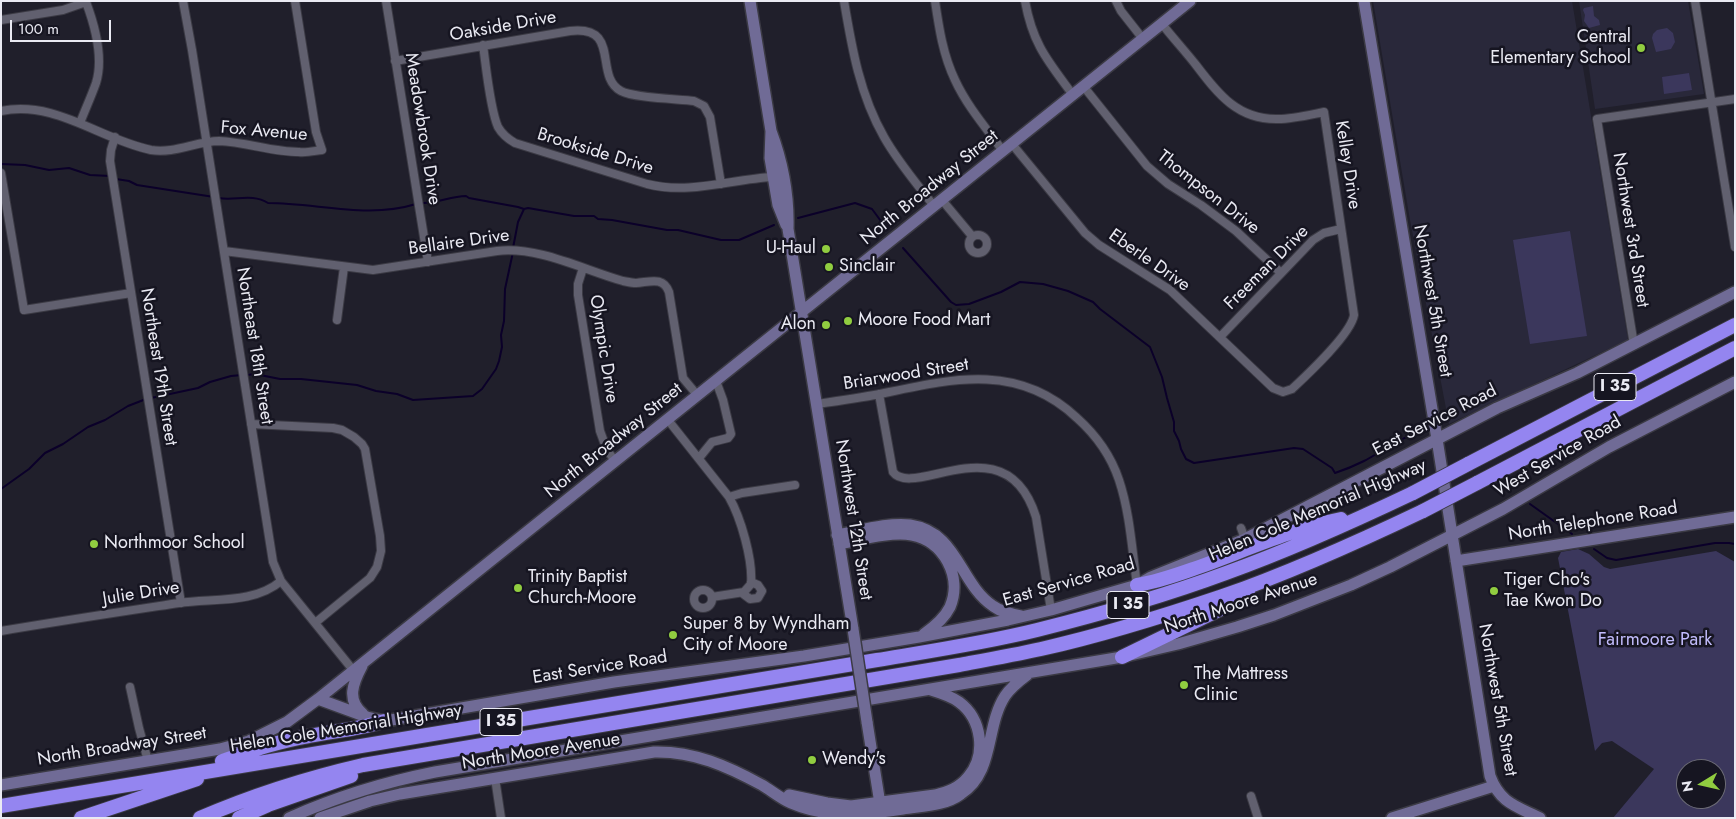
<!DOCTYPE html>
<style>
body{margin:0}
#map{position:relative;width:1736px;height:819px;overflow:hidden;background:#201f2b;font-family:Jost,sans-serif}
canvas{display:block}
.frame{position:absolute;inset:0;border:2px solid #eaeaf3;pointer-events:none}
.north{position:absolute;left:1676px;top:759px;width:50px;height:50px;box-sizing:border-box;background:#161521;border:1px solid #6b6a75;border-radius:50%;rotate:261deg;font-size:14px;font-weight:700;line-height:20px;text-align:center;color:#eaeaf3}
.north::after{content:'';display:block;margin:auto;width:18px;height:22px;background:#91cd40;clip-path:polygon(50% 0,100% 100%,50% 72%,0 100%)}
.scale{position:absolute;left:10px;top:20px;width:101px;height:22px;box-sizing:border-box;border:2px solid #eaeaf3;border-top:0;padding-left:6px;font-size:15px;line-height:18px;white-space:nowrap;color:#eaeaf3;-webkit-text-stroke:4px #161521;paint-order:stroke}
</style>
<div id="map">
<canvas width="1736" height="819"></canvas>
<div class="frame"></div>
<div class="north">N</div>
<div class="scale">100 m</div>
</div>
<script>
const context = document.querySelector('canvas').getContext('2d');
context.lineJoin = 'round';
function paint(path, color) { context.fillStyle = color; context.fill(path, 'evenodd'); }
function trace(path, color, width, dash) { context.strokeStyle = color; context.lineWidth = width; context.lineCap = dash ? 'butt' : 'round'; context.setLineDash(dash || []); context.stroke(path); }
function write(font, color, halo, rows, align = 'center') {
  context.font = font + ' Jost,sans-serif'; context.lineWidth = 5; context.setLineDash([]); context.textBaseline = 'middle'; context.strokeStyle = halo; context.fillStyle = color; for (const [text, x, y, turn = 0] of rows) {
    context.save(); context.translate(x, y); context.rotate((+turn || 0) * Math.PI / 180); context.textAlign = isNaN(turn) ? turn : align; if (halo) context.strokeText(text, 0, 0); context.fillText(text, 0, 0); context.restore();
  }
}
const built = new Path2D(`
 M1373 1H1572L1628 340 1449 424 1410 220Z
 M1579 1H1688L1704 94 1595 109Z`);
const green = new Path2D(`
 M1593 6 1594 16 1599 20 1600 25 1589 28 1584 21 1585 15 1583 10 1584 8Z
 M1667 28 1673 33 1675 42 1671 49 1656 52 1652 38 1653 34 1657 30Z
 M1689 73 1692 90 1664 94 1662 77Z
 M1570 231 1587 336 1530 344 1513 240Z
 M1578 549 1589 554 1604 567 1610 569 1716 551 1735 562V818H1613L1654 769 1612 741 1602 743 1595 751 1558 558 1561 552ZM1686 769H1716V799H1686Z`);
const stream = new Path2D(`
 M1 164 25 165 49 170 69 168 90 175 110 176
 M116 179 129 181 137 185 214 197
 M219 198C235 201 252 193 268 203 317 203 368 219 416 204
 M421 203C437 204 450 196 466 196L469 198 518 207 524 209 528 208 574 216H594L598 219 612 220 667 230H678L721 240H739L774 225
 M798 218 855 203 872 209 886 228
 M513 248 518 222 524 209
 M903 248 951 302 956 305 969 304 1001 292 1020 282 1043 284 1068 291 1093 302 1100 309 1150 347 1162 377 1167 398 1174 422V431L1179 441 1181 449 1186 459 1194 463 1294 448 1303 449 1332 468 1335 473C1344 470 1354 466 1364 461 1382 452 1398 437 1419 434
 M247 375 255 374 280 379H301L357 385 376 391 397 394 413 400 473 396 482 389 496 369 499 361 502 347 501 335 504 321 505 289 513 252
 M151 398 198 388 210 382 231 376 242 375
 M1 489 29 469 45 453 63 444 88 427 105 420 128 406 146 399
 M1530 504 1572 534
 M1594 549 1607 558 1616 560 1715 543H1729L1735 544`);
const street = new Path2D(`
 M183 1 192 50 273 562 281 581 353 670
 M386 1 428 262
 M844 1C852 49 860 95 884 137 898 162 917 184 934 206
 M935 1C939 28 943 55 955 80 967 106 986 128 1003 151
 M1025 1C1033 45 1048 61 1073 95
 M1116 1 1121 11 1143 39
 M1695 1 1735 247
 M1 20 63 10 86 2C95 26 104 57 96 83 91 97 85 110 80 123
 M483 45C486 66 490 109 498 127 502 134 508 139 515 143L647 184C690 195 731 179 773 177
 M395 61 570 31C622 25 593 76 621 91 634 98 677 99 694 101L704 106 710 117 721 184
 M1084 87 1147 166 1168 184 1201 205 1236 231 1281 273
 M1 111C56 100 99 139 151 150 174 154 197 141 219 141 246 142 272 152 299 152 306 153 314 151 322 150L316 132 295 1
 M115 137 111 150 110 161 181 603
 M1012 144 1085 233 1099 245 1170 290 1273 388 1283 392 1292 389C1308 374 1351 334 1354 315L1324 112C1309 115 1293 119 1278 119 1238 120 1218 94 1196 65 1185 51 1173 38 1162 24
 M1 173 24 310 131 293
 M942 200 972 236
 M969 244a9 9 0 1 1 18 0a9 9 0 1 1-18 0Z
 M224 251 373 270 497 251C538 246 584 270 623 281 628 282 632 283 636 283 650 282 663 276 669 292L683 378 698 396
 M583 268 578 284V295L600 431 607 450 615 461
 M337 320 344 267
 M1220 337 1313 240 1324 233 1341 229
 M1634 345 1597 119 1735 99
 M879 394 893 472C914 500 1006 421 1036 517L1051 610
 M817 404C838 401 859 398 880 394 951 379 1018 362 1077 418 1096 435 1111 456 1119 480 1130 513 1132 550 1137 585
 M668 420 729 497C741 518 753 560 751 584L744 592 712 597
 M251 424 333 428 342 430 354 437 362 444 365 449 380 536 381 551 377 567 370 578 315 623
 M699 458 712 442 728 438 731 434 723 400 716 381
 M729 497 742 493 795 485
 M1241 528 1245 539
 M694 599a9 9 0 1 1 18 0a9 9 0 1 1-18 0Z
 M742 593 750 599 758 598 762 591 758 585 751 582
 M1 631C60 621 120 612 179 603 213 598 254 604 281 581
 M130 687 139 728 148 761
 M495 778 501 818
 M1251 796 1258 818`);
const secondary = new Path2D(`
 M750 1 771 131 770 158 778 205 786 225
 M1364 1 1437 439 1490 776C1500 803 1516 806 1540 818
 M771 131C783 163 789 194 788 229L853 629
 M837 535C859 531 889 522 910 525 958 532 959 583 993 606 1001 612 1011 614 1021 616
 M839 544C860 540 891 531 912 535 943 541 963 576 950 607 944 619 934 627 924 634
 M1456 561 1735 517
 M362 666C353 683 346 700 363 714
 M318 699 367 717 385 721 614 682 804 656 919 637 1008 620 1051 610 1137 585 1151 577 1245 539 1497 408 1577 373 1735 292
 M867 722 881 810
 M1 785 220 749 249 741 287 722 318 699 1190 1
 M789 795 827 803 851 806 935 795C948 792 959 788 968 777 987 755 982 719 959 702 951 696 941 693 931 690
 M289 818C336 797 385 782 435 772L1122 657 1178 644 1237 627 1274 615 1351 585 1390 567 1503 509 1609 447 1735 382
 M320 818 370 801 400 794 654 752C694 751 727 766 762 785 772 791 780 798 791 803 828 819 864 815 903 809 922 806 945 806 961 794 995 772 985 727 1005 696 1011 687 1019 681 1027 675
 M1392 818 1494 786`);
const highway = new Path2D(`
 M1468 464 1735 325
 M1477 483 1735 348
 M1137 585C1158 582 1179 574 1199 567 1246 550 1292 529 1341 519
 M1122 657 1229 605 1248 591
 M222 761C251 751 279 741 309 736 334 731 360 729 385 721
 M1 806 877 660C931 651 985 643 1037 630 1101 614 1164 596 1226 573 1290 550 1352 522 1413 493
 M81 818 197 779
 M200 818C253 795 307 778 363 765L959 665C986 660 1014 655 1041 649 1103 635 1164 616 1223 596 1292 572 1358 542 1423 511
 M239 818 268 805 351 776`);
const secondaryBridge = new Path2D(`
 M853 629 867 722`);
const highwayBridge = new Path2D(`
 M1413 493 1468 464
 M1423 511 1477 483`);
const markers = [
 [1641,48,5,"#91cd40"],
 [826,249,5,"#91cd40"],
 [829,267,5,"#91cd40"],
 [848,321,5,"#91cd40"],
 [826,325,5,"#91cd40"],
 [94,544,5,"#91cd40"],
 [518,588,5,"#91cd40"],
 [1494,591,5,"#91cd40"],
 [673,635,5,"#91cd40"],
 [1184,685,5,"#91cd40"],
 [812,760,5,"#91cd40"]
];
const shields = [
 [1615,387,42],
 [1128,605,42],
 [501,722,42]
];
const shieldNames = [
 ["I 35",1615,387],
 ["I 35",1128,605],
 ["I 35",501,722]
];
const streetNames = [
 ["Oakside Drive",503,27,-10],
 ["Meadowbrook Drive",422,129,81],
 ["Fox Avenue",264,132,5],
 ["Brookside Drive",595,152,17],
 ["Kelley Drive",1347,165,81],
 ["North Broadway Street",930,188,-39],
 ["Thompson Drive",1208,193,38],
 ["Northwest 3rd Street",1630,230,81],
 ["Bellaire Drive",459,243,-8],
 ["Eberle Drive",1149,261,35],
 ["Freeman Drive",1267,268,-45],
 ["Northwest 5th Street",1432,301,80],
 ["Northeast 18th Street",254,346,81],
 ["Olympic Drive",603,349,81],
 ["Northeast 19th Street",158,367,81],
 ["Briarwood Street",906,375,-9],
 ["East Service Road",1435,421,-27],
 ["North Broadway Street",614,441,-39],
 ["West Service Road",1558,457,-30],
 ["Helen Cole Memorial Highway",1318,511,-23],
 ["Northwest 12th Street",853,520,81],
 ["North Telephone Road",1593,522,-9],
 ["East Service Road",1069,583,-16],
 ["Julie Drive",141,594,-9],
 ["North Moore Avenue",1241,604,-18],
 ["East Service Road",600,668,-9],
 ["Northwest 5th Street",1497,700,80],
 ["Helen Cole Memorial Highway",346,729,-9],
 ["North Broadway Street",122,747,-9],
 ["North Moore Avenue",541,752,-9]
];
const poiNames = [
 ["Central",1631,38,"right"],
 ["Elementary School",1631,59,"right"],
 ["U-Haul",816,249,"right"],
 ["Sinclair",839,267],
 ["Moore Food Mart",858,321],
 ["Alon",816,325,"right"],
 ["Northmoor School",104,544],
 ["Trinity Baptist",528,578],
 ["Church-Moore",528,599],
 ["Tiger Cho's",1504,581],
 ["Tae Kwon Do",1504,602],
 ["Super 8 by Wyndham",683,625],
 ["City of Moore",683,646],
 ["The Mattress",1194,675],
 ["Clinic",1194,696],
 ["Wendy's",822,760]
];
const parkNames = [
 ["Fairmoore Park",1655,641]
];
paint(built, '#29283a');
paint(green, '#3b375c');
trace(stream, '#0b0029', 2);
trace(street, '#3b3a44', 10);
trace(secondary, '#3b3a44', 14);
trace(highway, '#3b3a44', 16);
trace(street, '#61606f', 8);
trace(secondary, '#706b96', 11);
trace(highway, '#9485f0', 14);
trace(secondaryBridge, '#3b3a44', 14, []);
trace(highwayBridge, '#3b3a44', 16, []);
trace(secondaryBridge, '#706b96', 11);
trace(highwayBridge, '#9485f0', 14);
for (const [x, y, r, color] of markers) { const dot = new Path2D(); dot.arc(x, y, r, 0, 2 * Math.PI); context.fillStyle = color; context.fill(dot); trace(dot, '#161521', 2); }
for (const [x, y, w] of shields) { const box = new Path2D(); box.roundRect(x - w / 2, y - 13.5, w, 27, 4); context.fillStyle = '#161521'; context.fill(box); trace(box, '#eaeaf3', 1); }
write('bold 16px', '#eaeaf3', null, shieldNames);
write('18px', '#eaeaf3', '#161521', streetNames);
write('18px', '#eaeaf3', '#161521', poiNames, 'left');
write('18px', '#c2bcfc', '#161521', parkNames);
</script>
